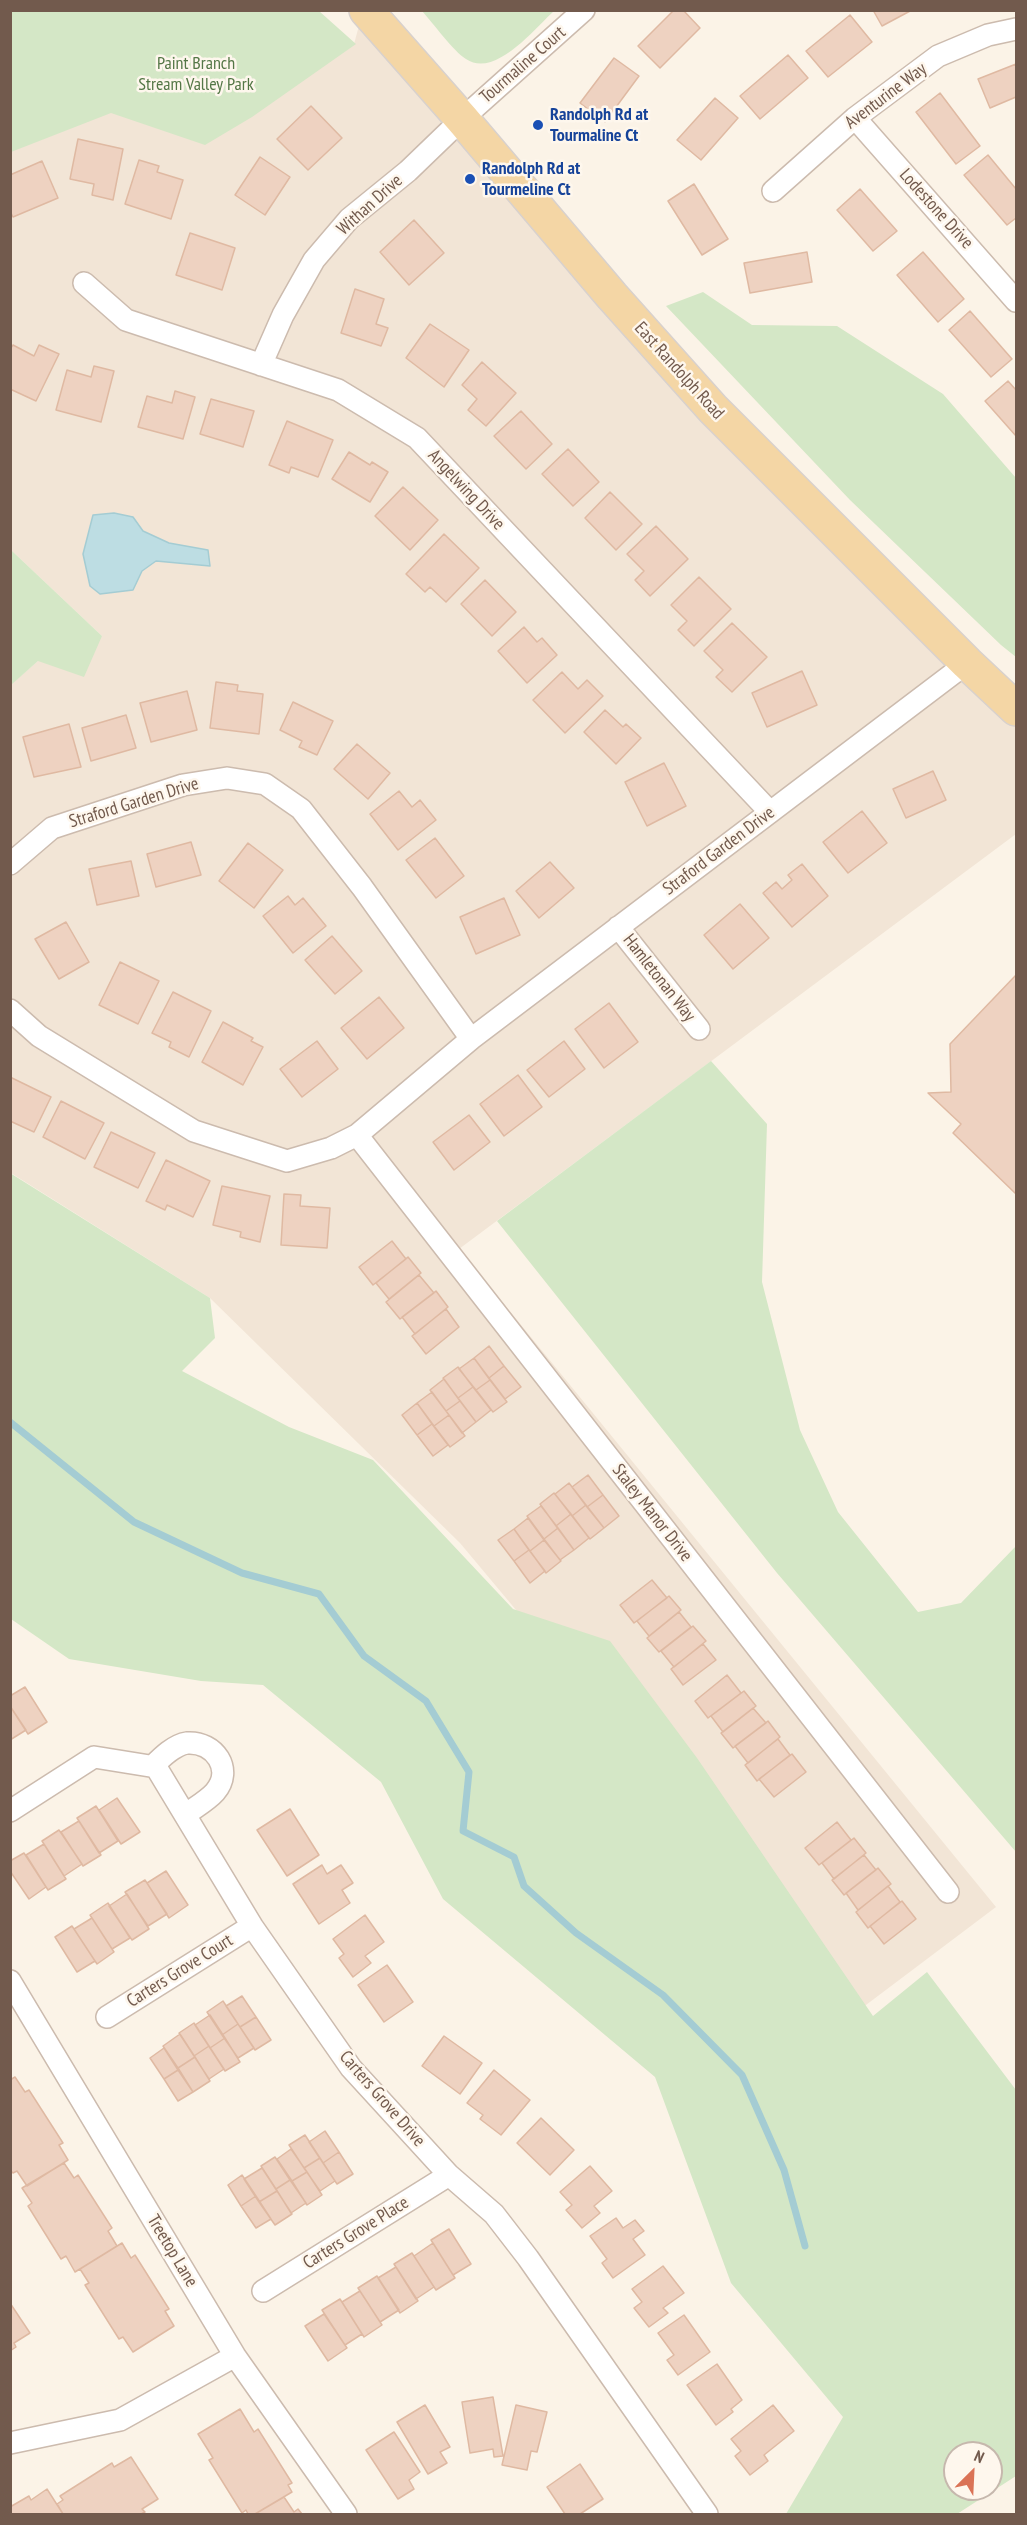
<!DOCTYPE html>
<style>
body{margin:0}
#map{position:relative;width:1027px;height:2525px;overflow:hidden;background:#fbf3e7;font-family:"PT Sans Narrow",sans-serif}
canvas{display:block}
.frame{position:absolute;inset:0;border:12px solid #725a4d;pointer-events:none}
.north{position:absolute;left:943px;top:2441px;width:60px;height:60px;box-sizing:border-box;background:#fef7ed;border:2px solid #c6b8ad;border-radius:50%;rotate:24deg;font-size:16px;font-weight:700;line-height:24px;text-align:center;color:#725a4d}
.north::after{content:'';display:block;margin:auto;width:21px;height:27px;background:#da7356;clip-path:polygon(50% 0,100% 100%,50% 72%,0 100%)}
</style>
<div id="map">
<canvas width="1027" height="2525"></canvas>
<div class="frame"></div>
<div class="north">N</div>
</div>
<script>
const context = document.querySelector('canvas').getContext('2d');
context.lineJoin = 'round';
function paint(path, color) { context.fillStyle = color; context.fill(path, 'evenodd'); }
function trace(path, color, width, dash) { context.strokeStyle = color; context.lineWidth = width; context.lineCap = dash ? 'butt' : 'round'; context.setLineDash(dash || []); context.stroke(path); }
function write(font, color, halo, rows, align = 'center') {
  context.font = font + ' "PT Sans Narrow",sans-serif'; context.lineWidth = 5; context.setLineDash([]); context.textBaseline = 'middle'; context.strokeStyle = halo; context.fillStyle = color; for (const [text, x, y, turn = 0] of rows) {
    context.save(); context.translate(x, y); context.rotate((+turn || 0) * Math.PI / 180); context.textAlign = isNaN(turn) ? turn : align; if (halo) context.strokeText(text, 0, 0); context.fillText(text, 0, 0); context.restore();
  }
}
const residential = new Path2D(`
 M363 11 462 119 1016 709V834L459 1249 996 1907 854 2014 460 1543 210 1298 11 1173 10 685 38 661 102 636 11 550V149L113 110 354 44Z`);
const green = new Path2D(`
 M10 11H319L356 44 252 117 205 145 111 113 11 152Z
 M422 11H554C535 28 495 79 466 59 453 51 433 23 422 11Z
 M703 292 752 325 837 326 943 394 1016 478V657L1001 645 850 500 666 306Z
 M11 550 102 636 84 677 38 661 11 685Z
 M711 1061 767 1124 762 1282 800 1430 838 1512 918 1612 961 1603 1016 1546V1852L777 1573 497 1221Z
 M10 1173 210 1298 215 1338 182 1371 289 1427 373 1460 513 1609 610 1641 697 1758 873 2016 927 1972 1016 2090V2476L957 2514H786L843 2417 731 2283 655 2077 443 1899 381 1782 263 1685 201 1681 69 1659 11 1619ZM955 2453H991V2489H955Z`);
const water = new Path2D(`
 M114 513 133 517 143 531 169 543 208 550 210 566 156 561 142 571 133 590 100 594 90 586 83 554 93 515Z`);
const stream = new Path2D(`
 M10 1422 134 1522 242 1573 319 1594 364 1656 426 1701 469 1772 463 1831 514 1857 524 1886 576 1933 663 1995 742 2075 784 2170 805 2246`);
const building = new Path2D(`
 M674 10H683L700 28 660 68 638 46Z
 M873 10H912L882 26Z
 M850 15 872 42 828 77 806 51Z
 M788 55 808 78 760 119 740 96Z
 M614 58 639 76 605 122 580 103Z
 M1016 64V97L990 108 978 79Z
 M940 93 980 146 956 164 916 112Z
 M715 98 738 118 701 160 677 140Z
 M311 106 342 138 308 170 277 139Z
 M78 139 123 149 113 200 92 195 94 184 70 179Z
 M988 155 1016 189V218L1007 225 964 175Z
 M260 157 290 177 265 215 235 195Z
 M139 160 159 166 157 172 183 180 171 219 125 204Z
 M42 161 58 198 13 217 10 211V175Z
 M694 184 728 239 702 255 668 201Z
 M860 189 897 231 873 251 837 210Z
 M414 220 444 253 409 285 380 252Z
 M190 233 235 248 222 290 176 275Z
 M807 252 812 282 750 293 744 263Z
 M923 252 964 299 938 322 897 275Z
 M355 289 384 299 376 324 388 328 381 346 341 333Z
 M970 311 1012 359 991 377 949 330Z
 M430 324 469 350 444 387 406 358Z
 M13 345 34 356 39 345 59 354 36 401 10 389V349Z
 M482 362 516 393 486 426 468 410 477 399 462 385Z
 M94 366 114 371 101 422 56 410 67 370 91 377Z
 M1008 381 1016 390V436L985 401Z
 M175 391 195 397 183 439 138 427 147 396 172 403Z
 M211 399 254 411 243 447 200 434Z
 M521 411 552 444 526 469 494 436Z
 M287 421 333 440 318 477 291 467 289 473 269 465Z
 M568 449 599 482 573 506 542 474Z
 M349 452 370 465 372 462 388 472 370 502 332 479Z
 M403 487 438 520 410 550 375 516Z
 M610 492 642 524 616 550 585 518Z
 M656 526 688 559 650 596 635 580 644 571 627 554Z
 M444 534 479 568 446 602 430 587 425 592 406 574Z
 M699 577 731 609 694 646 678 630 687 621 671 605Z
 M485 580 516 612 492 636 461 604Z
 M732 623 767 657 732 692 716 677 723 670 704 651Z
 M524 627 537 642 542 638 557 655 527 683 498 651Z
 M802 671 817 705 767 727 752 693Z
 M562 672 578 689 587 680 603 696 565 733 533 700Z
 M216 682 238 685 237 691 263 694 259 734 210 728Z
 M187 691 197 730 151 742 140 703Z
 M293 702 333 721 317 755 299 747 302 741 280 730Z
 M605 710 623 727 626 724 641 738 616 764 584 732Z
 M126 715 136 748 91 761 82 728Z
 M69 724 81 767 34 777 23 737Z
 M357 744 390 773 368 799 334 769Z
 M664 763 686 806 647 826 625 782Z
 M933 771 946 800 906 818 893 789Z
 M399 791 412 807 420 800 436 820 398 850 370 814Z
 M862 811 887 843 848 873 823 842Z
 M435 838 464 876 436 898 406 860Z
 M191 842 201 875 156 887 147 854Z
 M248 843 283 870 254 908 219 881Z
 M131 861 139 896 97 905 89 869Z
 M550 862 574 888 539 918 516 891Z
 M802 864 828 896 792 927 763 893 776 882 782 889 792 880 788 875Z
 M288 896 295 905 303 898 326 926 293 953 263 916Z
 M504 898 520 935 476 954 460 917Z
 M740 904 769 938 733 969 704 935Z
 M66 922 89 962 59 979 35 939Z
 M332 936 362 971 335 994 305 960Z
 M120 962 159 981 138 1024 99 1005Z
 M1016 975V1194L953 1133 961 1124 928 1093 951 1092 950 1044Z
 M173 992 211 1011 189 1057 169 1047 171 1042 152 1033Z
 M379 997 404 1028 367 1059 341 1028Z
 M609 1003 638 1042 604 1068 575 1029Z
 M223 1022 253 1038 251 1041 263 1047 243 1085 202 1062Z
 M317 1041 338 1069 302 1097 280 1069Z
 M564 1041 585 1069 549 1097 527 1070Z
 M518 1075 542 1107 504 1136 480 1104Z
 M10 1077 51 1097 34 1132 10 1121Z
 M61 1101 104 1123 85 1159 43 1137Z
 M469 1115 490 1142 454 1170 433 1142Z
 M111 1132 155 1153 138 1188 94 1167Z
 M166 1160 210 1181 193 1217 167 1205 165 1210 146 1201Z
 M222 1186 270 1196 260 1242 240 1237 241 1232 213 1225Z
 M284 1194 301 1195 300 1206 330 1208 327 1248 281 1245Z
 M392 1241 406 1259 373 1285 359 1267Z
 M408 1257 421 1273 389 1299 376 1283Z
 M419 1275 434 1293 400 1319 386 1302Z
 M436 1291 448 1307 415 1334 402 1317Z
 M446 1309 459 1327 426 1354 412 1336Z
 M489 1346 504 1366 489 1378 474 1358Z
 M474 1358 490 1380 476 1390 459 1369Z
 M504 1366 521 1387 505 1399 489 1378Z
 M458 1367 473 1387 458 1398 443 1378Z
 M444 1379 460 1401 446 1411 430 1390Z
 M490 1380 507 1402 493 1412 476 1390Z
 M473 1387 491 1410 476 1422 458 1398Z
 M432 1392 449 1415 434 1426 417 1403Z
 M460 1401 476 1422 462 1433 446 1411Z
 M417 1403 432 1424 417 1435 402 1415Z
 M449 1415 465 1436 450 1447 434 1426Z
 M432 1424 448 1445 433 1456 417 1435Z
 M588 1475 603 1495 587 1507 572 1487Z
 M569 1483 586 1505 572 1516 555 1494Z
 M554 1493 571 1514 556 1526 540 1504Z
 M603 1495 619 1516 604 1528 587 1507Z
 M586 1505 604 1528 590 1539 572 1516Z
 M541 1506 558 1528 544 1539 527 1516Z
 M571 1514 589 1538 574 1550 556 1526Z
 M528 1518 544 1540 530 1551 514 1529Z
 M558 1528 574 1550 560 1560 544 1539Z
 M514 1529 529 1550 514 1561 498 1540Z
 M544 1540 561 1561 546 1573 530 1551Z
 M529 1550 545 1571 530 1583 514 1561Z
 M652 1580 667 1598 634 1623 620 1605Z
 M669 1596 681 1610 649 1636 637 1621Z
 M679 1612 691 1627 659 1652 647 1638Z
 M693 1626 706 1641 674 1667 661 1651Z
 M703 1644 716 1660 683 1685 671 1669Z
 M727 1675 741 1693 708 1718 695 1701Z
 M25 1687 47 1722 28 1734 10 1706V1696Z
 M744 1691 756 1706 723 1732 711 1716Z
 M10 1706 26 1730 10 1740Z
 M753 1708 766 1723 733 1748 721 1733Z
 M768 1721 780 1737 748 1763 735 1746Z
 M778 1739 790 1755 757 1781 745 1765Z
 M792 1754 806 1772 774 1797 759 1779Z
 M117 1798 140 1832 121 1844 99 1810Z
 M96 1806 118 1841 99 1853 77 1818Z
 M290 1809 319 1855 287 1876 257 1830Z
 M79 1821 101 1855 83 1866 61 1832Z
 M837 1822 851 1840 819 1865 805 1848Z
 M59 1830 82 1864 64 1876 42 1841Z
 M854 1838 866 1853 834 1879 822 1863Z
 M44 1844 66 1879 48 1890 26 1855Z
 M24 1853 46 1887 29 1899 10 1871V1861Z
 M864 1855 876 1870 844 1895 832 1880Z
 M322 1865 327 1874 341 1865 353 1883 342 1890 350 1903 319 1924 293 1884Z
 M878 1868 891 1884 858 1910 846 1893Z
 M166 1871 188 1905 169 1918 147 1883Z
 M145 1880 167 1914 148 1926 125 1892Z
 M888 1886 900 1902 868 1928 856 1912Z
 M127 1894 149 1929 132 1940 109 1906Z
 M902 1901 916 1919 884 1944 870 1926Z
 M108 1903 130 1938 112 1949 90 1915Z
 M365 1915 384 1942 365 1956 371 1963 353 1977 339 1958 344 1954 333 1939Z
 M92 1918 114 1952 97 1964 74 1929Z
 M72 1926 95 1961 77 1972 55 1937Z
 M387 1965 413 2002 384 2022 358 1985Z
 M242 1996 256 2017 240 2027 226 2006Z
 M223 2001 238 2024 222 2035 207 2012Z
 M210 2015 225 2038 210 2048 195 2025Z
 M256 2017 271 2040 255 2050 240 2027Z
 M194 2023 209 2046 194 2056 179 2033Z
 M238 2024 254 2048 238 2058 222 2035Z
 M180 2034 195 2057 178 2068 163 2046Z
 M444 2036 482 2063 460 2094 422 2066Z
 M225 2038 240 2062 225 2071 210 2048Z
 M209 2046 224 2069 209 2079 194 2056Z
 M164 2048 178 2070 164 2079 150 2058Z
 M195 2057 210 2081 193 2092 178 2068Z
 M178 2070 193 2092 178 2101 164 2079Z
 M494 2070 530 2100 501 2135 480 2119 483 2115 467 2103Z
 M15 2077 25 2092 29 2090 63 2143 59 2145 68 2160 27 2186 17 2171 13 2173 10 2170V2080Z
 M541 2118 574 2150 550 2175 517 2143Z
 M325 2131 339 2152 323 2163 309 2142Z
 M305 2135 320 2158 304 2168 289 2145Z
 M291 2149 307 2172 292 2181 277 2159Z
 M339 2152 353 2174 337 2184 323 2163Z
 M275 2157 290 2180 276 2189 261 2166Z
 M320 2158 335 2181 320 2191 304 2168Z
 M64 2163 74 2178 78 2175 112 2228 108 2231 117 2246 75 2272 66 2256 61 2259 28 2206 32 2203 22 2188Z
 M590 2166 612 2191 594 2206 600 2213 582 2228 566 2210 572 2205 560 2192Z
 M262 2168 277 2191 259 2202 244 2179Z
 M307 2172 322 2195 307 2205 292 2181Z
 M242 2175 256 2196 241 2206 228 2185Z
 M290 2180 306 2203 291 2213 276 2189Z
 M277 2191 292 2214 275 2225 259 2202Z
 M256 2196 271 2219 256 2228 241 2206Z
 M616 2218 623 2228 635 2220 644 2231 633 2239 645 2255 613 2278 602 2263 607 2259 590 2236Z
 M449 2229 471 2264 453 2275 431 2240Z
 M122 2243 131 2258 135 2255 169 2309 165 2311 174 2326 133 2352 123 2337 119 2339 85 2285 89 2283 80 2269Z
 M433 2243 455 2278 436 2290 414 2256Z
 M412 2253 434 2287 416 2299 394 2264Z
 M663 2266 684 2293 663 2308 668 2313 649 2327 634 2308 642 2302 632 2289Z
 M396 2267 418 2301 400 2313 378 2278Z
 M377 2276 399 2310 380 2322 358 2288Z
 M360 2291 382 2325 364 2337 342 2302Z
 M340 2299 362 2334 345 2345 322 2310Z
 M10 2303 30 2333 14 2343 16 2347 10 2351Z
 M324 2314 347 2348 328 2361 305 2326Z
 M684 2315 710 2352 678 2375 667 2360 674 2355 658 2333Z
 M717 2364 742 2400 731 2409 733 2412 716 2425 687 2385Z
 M493 2397 503 2456 494 2457 493 2449 470 2453 462 2402Z
 M425 2405 450 2447 440 2452 447 2463 428 2474 397 2422Z
 M516 2405 547 2412 537 2452 531 2451 527 2470 502 2465Z
 M773 2405 794 2431 764 2455 768 2461 750 2475 735 2456 741 2451 731 2439Z
 M240 2409 254 2432 258 2429 292 2483 288 2485 292 2492 255 2514H248L246 2510 242 2513 209 2460 213 2458 198 2434Z
 M394 2432 420 2472 409 2480 414 2489 398 2499 366 2450Z
 M131 2457 158 2499 142 2509 145 2512 141 2514H63L57 2504 63 2500 60 2496 112 2463 114 2467Z
 M580 2464 603 2499 580 2514H565L547 2487Z
 M47 2489 63 2514H10V2507L29 2496 31 2500Z
 M284 2497 294 2512 298 2509 302 2514H255Z`);
const minor = new Path2D(`
 M855 118 1016 301
 M773 191 855 118 938 56 988 35 1016 29
 M84 283 126 320 338 390 417 438 770 812
 M261 365 283 315 314 260 349 219 408 171 462 119 584 10
 M10 864 52 828 183 785 227 778 265 784 301 809 362 887 471 1039
 M618 927 699 1029
 M10 1010 39 1036 194 1131 287 1161 331 1148 357 1135 471 1039 967 663
 M357 1135 948 1892
 M153 1766C162 1757 174 1745 187 1743 215 1741 234 1770 215 1792 207 1801 194 1808 185 1815
 M10 1811 94 1757 156 1767 252 1926 351 2068 449 2175 494 2214 528 2258 707 2514
 M10 1981 235 2356 346 2514
 M107 2017 252 1926
 M263 2291 449 2175
 M10 2443 120 2420 235 2356`);
const primary = new Path2D(`
 M366 10 462 119 612 296 713 409 967 663 1016 709`);
const markers = [
 [538,125,6,"#1a4fb4"],
 [470,179,6,"#1a4fb4"]
];
const parkNames = [
 ["Paint Branch",196,64],
 ["Stream Valley Park",196,85]
];
const streetNames = [
 ["Tourmaline Court",523,65,-41],
 ["Aventurine Way",886,96,-37],
 ["Withan Drive",370,205,-42],
 ["Lodestone Drive",936,209,48],
 ["East Randolph Road",679,371,48],
 ["Angelwing Drive",466,490,47],
 ["Straford Garden Drive",134,803,-17],
 ["Straford Garden Drive",719,851,-37],
 ["Hamletonan Way",659,978,52],
 ["Staley Manor Drive",652,1513,52],
 ["Carters Grove Court",180,1971,-32],
 ["Carters Grove Drive",382,2099,49],
 ["Carters Grove Place",356,2233,-32],
 ["Treetop Lane",172,2251,59]
];
const transitNames = [
 ["Randolph Rd at",550,115],
 ["Tourmaline Ct",550,136],
 ["Randolph Rd at",482,169],
 ["Tourmeline Ct",482,190]
];
paint(residential, '#f2e5d6');
paint(green, '#d4e7c6');
paint(water, '#bddde3');
trace(water, '#a4ccd3', 1.5);
trace(stream, '#a4ccd3', 7);
paint(building, '#eed2c1');
trace(building, '#dfb9a2', 1.5);
trace(minor, '#ccbbae', 24);
trace(primary, '#d8d1cd', 36);
trace(minor, '#fff', 21);
trace(primary, '#f4d6a5', 33);
for (const [x, y, r, color] of markers) { const dot = new Path2D(); dot.arc(x, y, r, 0, 2 * Math.PI); context.fillStyle = color; context.fill(dot); trace(dot, '#fef7ed', 2); }
write('18px', '#547746', '#fef7ed', parkNames);
write('18px', '#725a4d', '#fef7ed', streetNames);
write('bold 18px', '#164399', '#fef7ed', transitNames, 'left');
</script>
